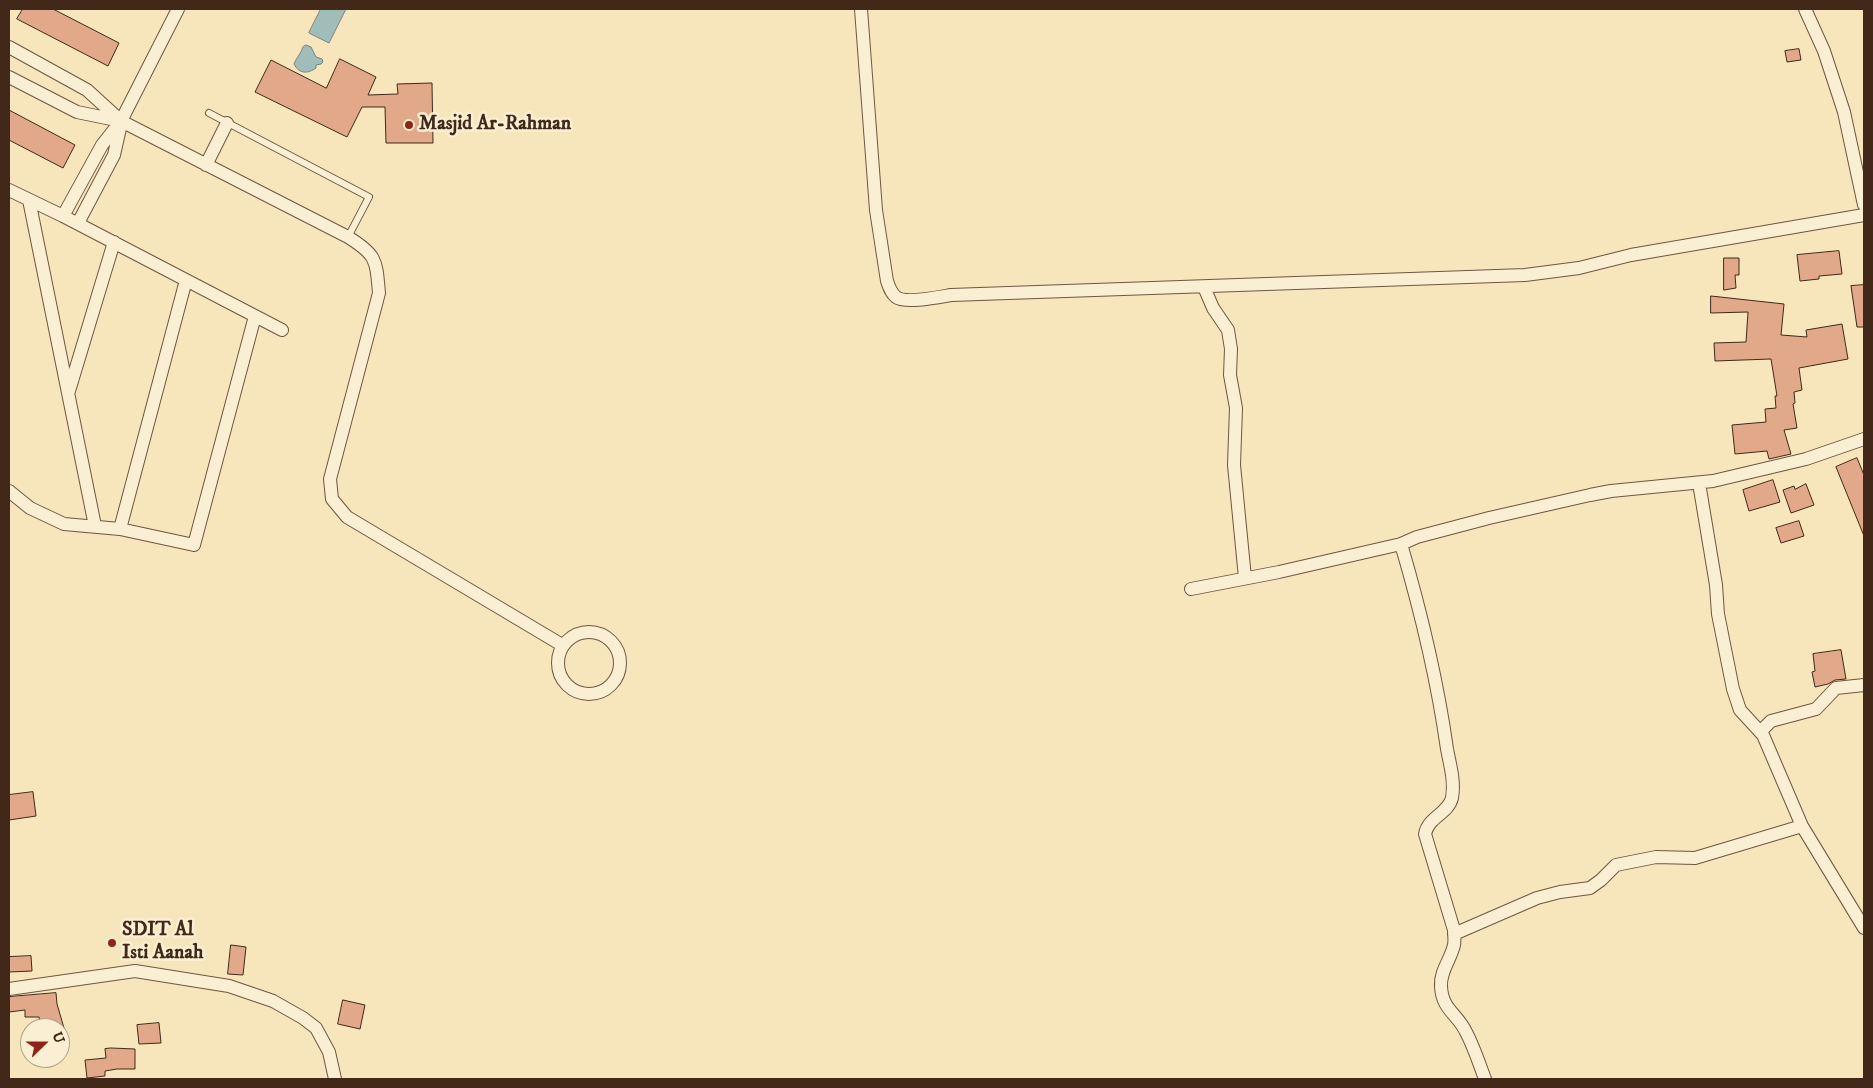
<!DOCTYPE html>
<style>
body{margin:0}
#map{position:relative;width:1873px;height:1088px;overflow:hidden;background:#f7e5bc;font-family:"IM FELL DW Pica",serif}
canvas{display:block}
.frame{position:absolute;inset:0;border:10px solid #412819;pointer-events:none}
.north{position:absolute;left:20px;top:1018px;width:50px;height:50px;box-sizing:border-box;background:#faeed3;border:1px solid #b09f89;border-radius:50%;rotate:68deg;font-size:14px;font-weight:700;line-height:20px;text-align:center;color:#412819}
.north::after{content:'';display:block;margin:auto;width:18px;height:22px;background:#8f2418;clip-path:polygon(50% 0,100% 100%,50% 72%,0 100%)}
</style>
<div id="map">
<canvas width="1873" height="1088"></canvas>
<div class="frame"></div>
<div class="north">U</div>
</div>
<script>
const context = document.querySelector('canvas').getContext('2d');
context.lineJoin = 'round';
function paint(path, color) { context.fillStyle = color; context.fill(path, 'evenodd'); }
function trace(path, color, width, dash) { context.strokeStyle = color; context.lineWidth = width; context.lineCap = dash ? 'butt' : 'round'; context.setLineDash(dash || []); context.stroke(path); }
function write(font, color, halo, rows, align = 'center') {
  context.font = font + ' "IM FELL DW Pica",serif'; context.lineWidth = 5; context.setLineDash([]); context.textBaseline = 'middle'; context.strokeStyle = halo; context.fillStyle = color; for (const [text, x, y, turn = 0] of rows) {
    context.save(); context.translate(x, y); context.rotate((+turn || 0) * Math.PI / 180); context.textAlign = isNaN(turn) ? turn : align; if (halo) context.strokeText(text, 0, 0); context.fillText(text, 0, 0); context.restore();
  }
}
const water = new Path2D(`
 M321 9H346L329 43 309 33Z
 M306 45 311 47 316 57 322 59 323 62 321 64 316 65V68C308 74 299 74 294 64 296 58 301 54 303 47Z`);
const building = new Path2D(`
 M23 9H53L119 43 108 66 17 19Z
 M1799 49 1801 60 1787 62 1785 51Z
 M340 59 376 77 368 95 398 94 397 84 432 83 433 143H386L385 107H362L347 137 255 92 271 60 326 88Z
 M9 110 75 145 63 168 9 140Z
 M1839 251 1842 274 1819 276V279L1800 281 1797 255Z
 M1724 258H1739V275H1735L1736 288 1724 290Z
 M1864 285V327H1857L1851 286Z
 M1711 296 1784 304 1781 335 1807 337 1806 330 1842 324 1848 359 1799 368 1802 390 1794 392 1795 403 1793 404 1797 428 1784 430 1791 454 1769 459 1767 451 1735 454 1732 425 1766 422 1765 409 1776 408 1775 396H1777L1771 359 1715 361 1714 343 1746 342 1748 312 1711 313Z
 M1857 458 1864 475V536L1836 467Z
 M1773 480 1780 502 1749 511 1743 490Z
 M1806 484 1814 505 1791 513 1783 490 1794 486 1795 489Z
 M1799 521 1804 536 1781 543 1776 528Z
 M1841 650 1846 679 1835 680 1828 684 1815 687 1812 672 1815 671 1813 654Z
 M33 792 36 816 9 820V795Z
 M231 945 246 947 243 975 228 974Z
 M31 956 32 971 9 972V957Z
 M56 993 57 1004 64 1028H42L39 1017H25V1010L9 1012V997Z
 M343 1000 365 1005 360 1029 338 1024Z
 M159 1023 161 1043 139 1044 137 1025Z
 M111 1048 135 1049V1069H117L105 1071V1076L87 1078 85 1060 106 1058 105 1049Z`);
const lane = new Path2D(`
 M209 113 369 197 348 237`);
const street = new Path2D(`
 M861 9 876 210 887 281C889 287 891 293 896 297 905 304 939 297 951 295L1525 275 1579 268 1631 255 1864 215
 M1805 9 1824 51 1844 112 1864 205
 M9 47 87 90 121 121
 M9 77 77 112 121 121 348 237C377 255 376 260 379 293L330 479 332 499 347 517 562 645
 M206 165 227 123
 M9 190 63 216 282 330
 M29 200 95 526
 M63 216 102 145 121 121 178 9
 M78 223 114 155 121 124
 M1204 287 1213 308 1228 330 1231 349 1230 375 1236 408 1234 465 1245 578
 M69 391 114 242
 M1699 483 1716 585 1718 614 1733 689 1740 710 1763 735 1802 826 1864 928
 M9 491 30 508 64 524 120 529 194 545 255 316
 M120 529 186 280
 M1191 589 1279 572 1401 544
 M558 663a31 31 0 1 1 62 0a31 31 0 1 1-62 0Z
 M1760 732 1771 721 1816 709 1836 688 1864 685
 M1454 934 1537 898 1560 892 1590 888 1601 880 1616 865 1656 857 1695 858 1802 826
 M9 989 135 971 229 986 273 1001 303 1018 316 1028 329 1052 335 1079
 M1485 1079C1479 1063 1474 1047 1466 1032 1457 1013 1442 1010 1441 986 1440 971 1451 959 1454 945 1455 941 1454 934 1454 930L1425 834C1428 817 1448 814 1452 798 1455 781 1450 765 1447 749 1437 678 1421 612 1401 544L1417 537 1489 518 1590 495 1611 491 1713 481 1806 459 1864 439`);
const markers = [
 [409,125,5,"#8f2418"],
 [112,943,5,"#8f2418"]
];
const poiNames = [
 ["Masjid Ar-Rahman",419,125],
 ["SDIT Al",122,931],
 ["Isti Aanah",122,954]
];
paint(water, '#a1bdba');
trace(water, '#7b817a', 1);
paint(building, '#e1a889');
trace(building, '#412819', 1);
trace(lane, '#6e5742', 8);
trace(street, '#6e5742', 14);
trace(lane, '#faeed3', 6);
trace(street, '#faeed3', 12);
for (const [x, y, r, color] of markers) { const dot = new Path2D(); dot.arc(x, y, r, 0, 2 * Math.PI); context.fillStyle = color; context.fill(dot); trace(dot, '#faeed3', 2); }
write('bold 20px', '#412819', '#faeed3', poiNames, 'left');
</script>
